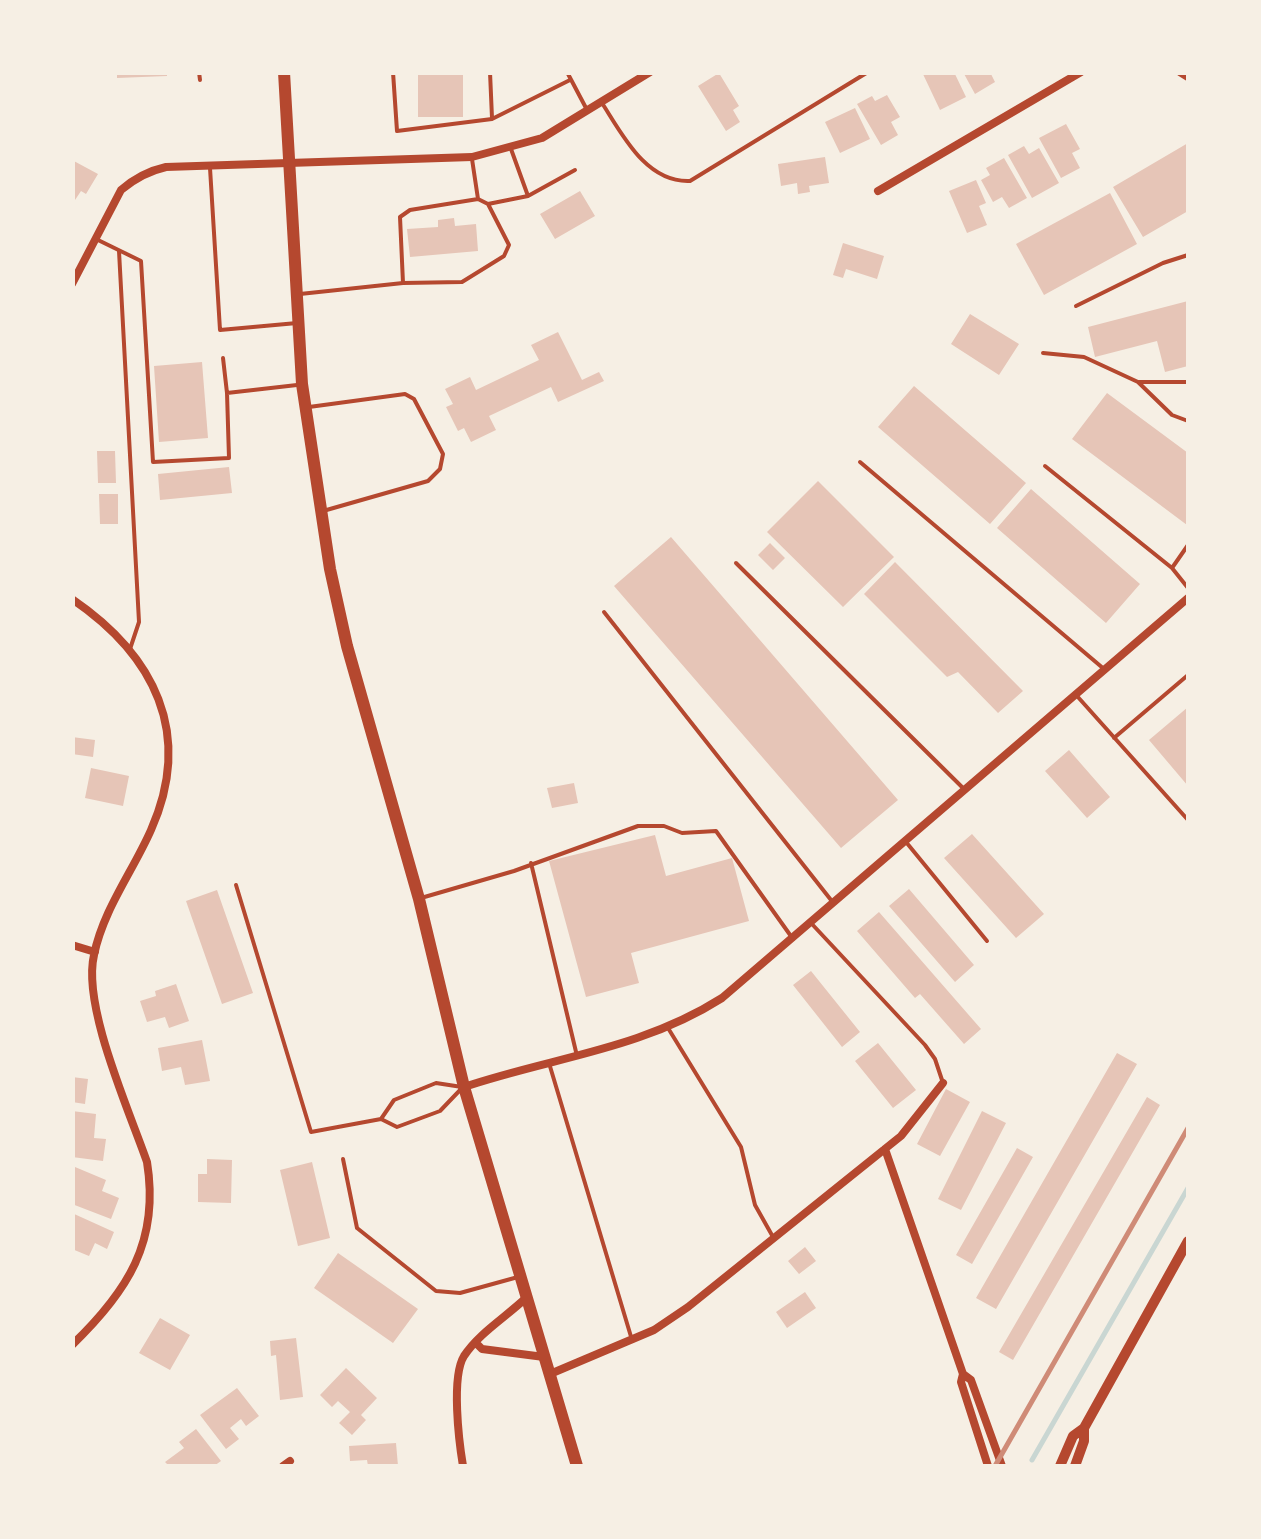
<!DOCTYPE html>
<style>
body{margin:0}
#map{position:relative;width:1261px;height:1539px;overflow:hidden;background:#f6efe4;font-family:Overpass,sans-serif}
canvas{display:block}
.frame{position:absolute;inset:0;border:75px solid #f6efe4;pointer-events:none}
</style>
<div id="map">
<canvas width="1261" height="1539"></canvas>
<div class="frame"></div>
</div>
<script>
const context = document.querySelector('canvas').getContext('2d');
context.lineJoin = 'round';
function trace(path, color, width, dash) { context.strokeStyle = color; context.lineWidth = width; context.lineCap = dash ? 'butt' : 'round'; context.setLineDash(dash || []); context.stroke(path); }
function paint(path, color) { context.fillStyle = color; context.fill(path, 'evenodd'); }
const stream = new Path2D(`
 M1032 1460 1188 1188`);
const building = new Path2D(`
 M117 72H167V76L117 78Z
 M418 72H463V117H418Z
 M922 72H954L966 97 940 110Z
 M963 72H990L995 82 975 94Z
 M719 73 739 106 733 110 740 122 726 131 698 86Z
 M887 95 900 117 891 122 898 135 881 145 857 104 872 96 875 101Z
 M855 108 870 139 840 153 825 122Z
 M1066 124 1080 149 1072 153 1080 168 1061 178 1039 138Z
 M1188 143V211L1143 237 1113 187Z
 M1024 146 1029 154 1039 148 1059 183 1032 198 1008 155Z
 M825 157 829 183 809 186 810 192 798 194 797 183 781 186 778 164Z
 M1004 158 1027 198 1009 208 1002 197 993 202 981 180 990 175 986 168Z
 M72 160 98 174 86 194 81 191 75 200 72 198Z
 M976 180 986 203 979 206 987 225 967 233 949 191Z
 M580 191 595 216 555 239 540 214Z
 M1110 193 1137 244 1044 295 1016 244Z
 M454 218 455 226 476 224 478 251 410 257 407 229 438 227V220Z
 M843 243 884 256 877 279 846 269 843 278 833 275Z
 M1188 301V366L1165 372 1157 341 1095 357 1088 327Z
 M970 314 1019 344 999 375 951 344Z
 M558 332 582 380 599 372 604 381 558 402 551 387 489 416 496 430 471 442 464 428 458 431 446 407 453 404 445 389 470 377 476 390 539 360 531 345Z
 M202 362 208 438 159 442 154 366Z
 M914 386 1026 483 990 524 878 427Z
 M1107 393 1188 453 1187 525 1072 439Z
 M97 451H115L116 483H98Z
 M229 467 232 493 160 500 158 474Z
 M818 481 894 557 843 607 767 532Z
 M1031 489 1140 584 1106 623 997 528Z
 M99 494H118V524H100Z
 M671 537 898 800 841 848 614 586Z
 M770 543 785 558 773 570 758 555Z
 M895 562 1023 691 998 713 958 672 947 677 864 594Z
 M1188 707V786L1149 740Z
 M72 737 95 740 93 757 72 754Z
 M1069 750 1110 797 1087 818 1045 771Z
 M91 768 129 776 123 806 85 798Z
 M574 783 578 803 552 808 547 788Z
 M972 834 1044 914 1016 938 944 858Z
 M655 835 666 876 732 858 749 921 631 953 639 983 586 997 549 861Z
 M909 889 974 965 955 982 889 906Z
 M217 890 253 993 222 1004 186 901Z
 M879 912 981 1029 964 1044 920 994 915 998 857 931Z
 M811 971 860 1032 842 1047 793 985Z
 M176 984 189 1021 169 1028 165 1017 147 1022 140 1001 156 996 155 991Z
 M202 1040 210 1081 185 1085 181 1067 162 1071 158 1048Z
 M878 1043 916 1090 893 1108 855 1061Z
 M1117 1053 1137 1064 996 1309 976 1298Z
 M72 1077 88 1079 85 1104 72 1102Z
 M946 1089 970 1102 940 1156 917 1144Z
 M1147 1097 1160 1105 1013 1360 999 1352Z
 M72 1111 96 1114 94 1138 106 1139 103 1161 72 1157Z
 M982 1111 1006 1123 961 1210 938 1199Z
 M1017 1148 1033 1157 972 1264 956 1255Z
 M207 1159 232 1160 231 1203 198 1202V1174H207Z
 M312 1162 330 1238 298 1246 280 1170Z
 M75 1167 106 1180 102 1191 119 1198 111 1219 72 1204Z
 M72 1213 114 1232 107 1249 95 1243 89 1256 72 1249Z
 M805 1247 816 1261 799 1274 788 1261Z
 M338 1253 418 1309 393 1343 314 1288Z
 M805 1292 816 1308 787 1328 776 1312Z
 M160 1318 190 1335 170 1370 139 1353Z
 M296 1338 303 1397 280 1400 276 1355 271 1356 270 1341Z
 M346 1368 377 1398 361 1415 366 1420 352 1435 339 1423 350 1412 338 1401 332 1407 320 1395Z
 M237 1388 259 1416 246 1426 241 1419 230 1428 239 1439 226 1449 200 1415Z
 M196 1429 221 1461 214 1466H169L165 1462 184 1448 179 1442Z
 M396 1443 398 1466H368L367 1460 350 1461 349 1446Z`);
const service = new Path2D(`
 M199 72 200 80
 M393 72 397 131 492 119 570 80
 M490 72 492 118
 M567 72 586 108
 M602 103C622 134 646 183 690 181L868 72
 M511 149 528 196
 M472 159 478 199
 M210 168 220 330 297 323
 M488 204 528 196 575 170
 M98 240 141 261 153 462 229 458 227 393
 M119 251 139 622 130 649
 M300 294 403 283 462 282 504 256 509 245 488 204 478 199 410 210 400 217 403 283
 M1076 306 1163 263 1188 255
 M1043 353 1084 357 1138 382H1188
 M223 358 227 393 297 385
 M1138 382 1172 415 1188 421
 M309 407 405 394 414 399 443 454 440 469 428 481 323 511
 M860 462 1104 669
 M1045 466 1172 568 1188 588
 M736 563 964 789
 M1172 568 1188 545
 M604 612 831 900
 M1077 696 1188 820
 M1114 738 1188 675
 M906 842 987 941
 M531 863 577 1056
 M236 885 311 1132 381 1119 397 1127 440 1111 462 1088
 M421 898 514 871 638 826H664L682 833 716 831 793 939
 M811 923 925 1045 935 1059 943 1083
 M668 1028 741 1147 755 1205 773 1237
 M549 1063 632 1340
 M381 1119 394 1100 436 1083 462 1087
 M343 1159 357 1228 436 1291 460 1293 518 1277`);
const minor = new Path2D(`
 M1180 72 1188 77
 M878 191 1081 72
 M72 284 121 190C135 178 148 171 166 167L472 157 542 138 650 72
 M72 599C154 655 194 733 151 830 133 871 103 910 94 955 82 1006 129 1110 147 1162 160 1242 127 1292 72 1345
 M72 945 95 952
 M464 1087C553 1057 640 1050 722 998L1188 598
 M885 1149 963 1374 961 1382 988 1466
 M477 1344 482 1349 544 1357
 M550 1374 654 1330 688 1307 901 1136 943 1083
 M963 1374 971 1380 1002 1466
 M283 1466 290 1461
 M463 1466C459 1442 451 1377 464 1356 479 1333 506 1317 527 1297`);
const tertiary = new Path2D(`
 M1060 1466 1073 1436 1084 1428 1188 1241
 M1075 1466 1084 1441V1428`);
const primary = new Path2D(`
 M284 72 302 384 330 569 347 646 419 899 464 1087 577 1466`);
const rail = new Path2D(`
 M995 1466 1188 1128`);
trace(stream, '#c9d6d2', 5);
paint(building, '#e6c5b7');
trace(service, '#b5482f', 4);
trace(minor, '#b5482f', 8);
trace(tertiary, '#b5482f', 10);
trace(primary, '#b5482f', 12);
trace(rail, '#cf8b77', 5);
</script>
